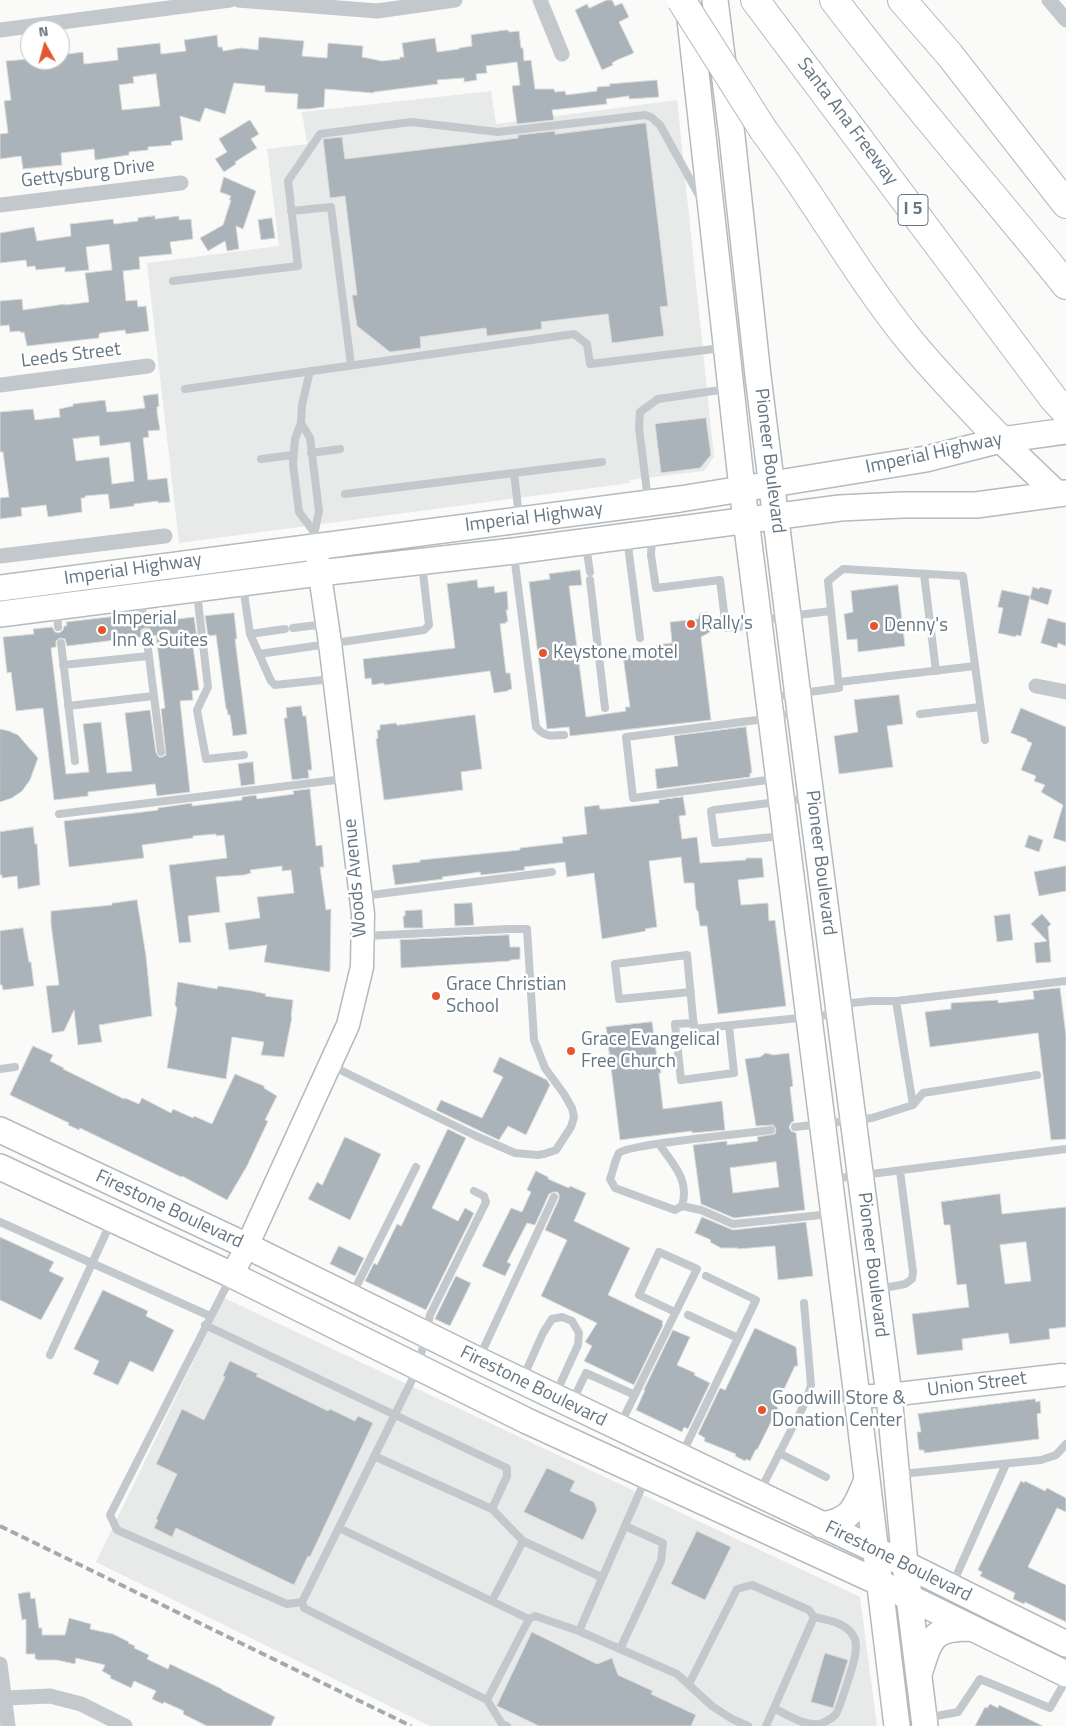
<!DOCTYPE html>
<style>
body{margin:0}
#map{position:relative;width:1066px;height:1726px;overflow:hidden;background:#fafaf8;font-family:"Titillium Web",sans-serif}
canvas{display:block}
.north{position:absolute;left:20px;top:20px;width:50px;height:50px;box-sizing:border-box;background:#fff;border:1px solid #c1c8cd;border-radius:50%;rotate:353deg;font-size:14px;font-weight:700;line-height:20px;text-align:center;color:#657683}
.north::after{content:'';display:block;margin:auto;width:18px;height:22px;background:#e4572e;clip-path:polygon(50% 0,100% 100%,50% 72%,0 100%)}
</style>
<div id="map">
<canvas width="1066" height="1726"></canvas>
<div class="north">N</div>
</div>
<script>
const context = document.querySelector('canvas').getContext('2d');
context.lineJoin = 'round';
function paint(path, color) { context.fillStyle = color; context.fill(path, 'evenodd'); }
function trace(path, color, width, dash) { context.strokeStyle = color; context.lineWidth = width; context.lineCap = dash ? 'butt' : 'round'; context.setLineDash(dash || []); context.stroke(path); }
function write(font, color, halo, rows, align = 'center') {
  context.font = font + ' "Titillium Web",sans-serif'; context.lineWidth = 5; context.setLineDash([]); context.textBaseline = 'middle'; context.strokeStyle = halo; context.fillStyle = color; for (const [text, x, y, turn = 0] of rows) {
    context.save(); context.translate(x, y); context.rotate((+turn || 0) * Math.PI / 180); context.textAlign = isNaN(turn) ? turn : align; if (halo) context.strokeText(text, 0, 0); context.fillText(text, 0, 0); context.restore();
  }
}
const built = new Path2D(`
 M491 91 496 124 677 100 714 457 704 471 630 480V483L179 543 147 263 279 246 267 149 307 144 302 112Z
 M224 1298 860 1597 877 1726H430L96 1562Z`);
const building = new Path2D(`
 M607 0H612L615 6 622 3 629 17 619 22 634 53 617 60 612 63 613 65 602 70 575 10 587 4 589 8Z
 M507 30 510 32 519 31 521 48H523L524 61 531 60 535 89H554L555 92 565 91 566 95 597 91V87L610 86 609 84 657 80 659 97 629 99V96L606 99 607 104 552 110 554 120 517 124 512 86 520 85 517 62 486 66 487 73 476 74 477 80 464 82V78L437 80 438 84 374 92 373 93 325 89 324 107 309 109H297L298 94 265 92V86L234 83 225 114 205 108 200 122 180 116 183 140 174 141 171 142 172 145 148 147V150L129 152V155L95 160 94 149 61 153 62 165 23 169 21 156 0 159V134L8 133 4 101 11 100 6 61 30 59V60H60V55L83 52 84 64 118 60 117 48 160 43 161 54 186 51 184 40 217 35 218 47H222L223 51 241 48 258 50 259 37 304 41 302 56 327 58 328 43 363 46 362 57 382 61 400 59V57H404L402 43 435 38 437 52 459 49V48L472 46 471 35ZM156 74 160 106 122 110 119 85 134 83 133 77Z
 M250 120 259 134 251 139 257 148 235 162 236 164 224 172 215 159 227 152 219 139Z
 M646 123 668 306 660 307 664 336 612 343 608 314 541 322 542 329 487 336 486 328 420 337 421 348 390 352 357 326 352 295H357L345 196 330 198 323 139 342 137 345 159 518 138V135L555 131V134Z
 M224 177 256 191 243 229 236 226 239 249 227 251 225 241 208 251 200 238 223 225 231 200H229L231 196 220 192Z
 M155 216V219L179 216V220L191 219 193 239 170 242 172 254 139 257 140 269 123 271 126 301 137 300 138 307 146 306 149 331 126 334 125 330 101 333 99 334V338L27 346 24 332 21 333 20 331 10 332 9 325 0 326V301L22 299 23 310 65 304V305L89 302 85 273 112 270 109 244 86 247 89 270 65 272V267L36 270 35 266 27 267 26 260 0 263V233L34 227 37 241 71 236 70 224 113 219 114 224 138 221V218Z
 M272 218 275 238 261 240 258 220Z
 M158 394 159 406 157 407V412L160 430 148 431 149 437 143 438 148 480 167 478 170 502 158 503V501L134 504V506L110 509 108 494 85 496V498H81L82 512 48 517 46 505 21 508 22 516 0 519V498L9 497 3 452H0V412L33 409 35 420 60 417 59 409 73 406V404L105 400 107 412 121 411 145 408 143 396ZM99 436 100 446 130 442 134 481 112 484 109 457 76 461 73 439Z
 M706 418 711 455 700 468 661 473 655 424Z
 M580 570 582 585 569 586 586 717 626 711 625 707H630L623 656 657 651 656 645 672 643 670 622 698 619 700 613 707 612 711 619 712 625 710 632 701 637 711 720 570 736 569 727 547 729 529 582 550 579 549 574Z
 M477 580 478 588 494 586 495 593 507 591 508 605V610H506L508 621 506 622V623L500 624 506 673H510L512 689 508 690V691L494 693 490 671 384 685V683L372 685 371 678 365 679 363 659 455 648 447 584Z
 M898 585 905 646 858 652 857 639 847 640 844 614 853 612 851 591Z
 M1033 587 1039 589 1040 587 1052 590 1048 605 1030 599Z
 M1002 590 1030 596 1021 636 1016 635V637L998 633 1003 608 998 607Z
 M168 613 170 620 194 617 197 638 192 639 199 690 192 691 193 700 180 701 190 792 157 796 155 784 88 792V796L54 800 43 708 16 711 11 672 7 673 3 637 34 634 33 629 52 627 55 632 59 633 63 630 64 626H67L66 622 134 614 135 617H137L139 620 143 622 147 620 149 616ZM145 628 150 629 152 636 156 635 165 708 161 709 166 755 162 757H159L156 753 150 710 125 713 132 771 107 773 101 722 83 724 89 772 66 774 51 648 56 647V641L60 638 65 639 67 646 141 637V630Z
 M234 613 237 639H235L247 734 233 736 230 715H228L227 709H226L216 635 208 636 205 616Z
 M1048 618 1066 623V646L1058 643 1057 648 1041 643Z
 M899 695 903 724 887 726 893 767 839 774 834 736 858 732 854 700Z
 M301 706 303 716H306L312 770H308L309 778 292 780 284 718H287L286 708Z
 M1021 708 1066 727V842L1053 838 1063 805 1041 792 1045 785 1034 781 1036 776 1021 770 1032 743 1027 741V739L1011 733Z
 M475 715 482 769 461 772 463 790 384 800 376 739 378 738 377 730H380V725L396 723 397 725Z
 M746 727 752 773H750V777L657 789 655 769 678 766 674 736Z
 M0 729 9 731 18 735 38 758 30 780 22 791 12 798 0 802Z
 M253 762 255 784 241 786 238 764Z
 M310 789 316 846 322 845 324 867H320L326 910 331 909 330 972 264 962 267 945 229 950 225 923 260 918 257 897 294 893 291 870 282 871V866L250 870 251 873 244 875 216 877 220 912 188 916 191 942 179 943 169 865 227 858 224 835 216 836V834L193 836V838L142 845 144 858 69 867 64 821 143 812 158 810V808L192 803V806L242 800V797L256 795 257 799 294 794 293 791Z
 M683 797 686 815 679 816 682 839 697 837 700 863 746 860V858H762L764 877 738 880 741 905 768 903 769 921 775 920 786 1006 718 1014 707 926H700L698 911H697L696 908 694 883H684L681 857 649 861 657 927 645 929 646 931 602 939 594 873 567 877 565 862 524 867 525 870 481 875 480 872 442 877 443 879 395 885 392 865 420 862V860L520 850V848L563 843 562 837 587 834 584 807 599 805 600 809H605L659 803V800Z
 M33 827 35 844H37L40 885 18 889 17 876 2 878V875H0V832Z
 M1029 835 1043 840 1039 852 1025 847Z
 M1066 866V891L1039 896 1034 872Z
 M137 900 146 956 152 1016 99 1025 102 1042 78 1045 74 1010 64 1031 52 1033 46 986 59 985 51 924V911L112 905V903H114Z
 M472 903 474 925 455 926 454 904Z
 M422 910 423 928H404L403 916H405V911Z
 M1010 914 1013 940 997 942 994 916Z
 M1042 914 1051 924 1048 927 1051 962 1036 963 1034 943 1047 941 1031 924Z
 M23 928 29 962H31L34 986 3 990 2 985H0V931Z
 M509 935 510 947H520V959L510 960V961L401 968 400 940Z
 M178 982 217 989 218 986 252 991 266 994 265 996 293 1000 291 1017H292L284 1057 261 1055 264 1042 232 1037 226 1079 167 1068 177 1008 175 1005Z
 M1060 988 1066 1035V1139L1051 1140 1038 1033 930 1047 925 1012 951 1009V1003L998 1000V1003L1034 999 1033 991Z
 M652 1022 657 1058H659L661 1073H659L663 1109 722 1101 725 1130 692 1133V1131L620 1140 606 1027Z
 M33 1046 53 1055 50 1061 64 1068 63 1069 124 1099 125 1098 139 1104 142 1098 171 1113 173 1109 193 1118 194 1116 212 1124 235 1074 264 1086V1088L277 1096 265 1120 268 1121 247 1166 227 1200 182 1176 181 1177 169 1171 80 1128 79 1130 68 1125 69 1123 10 1095Z
 M766 1053 773 1055 789 1053 793 1086 790 1087 794 1121 791 1123 789 1127 791 1131 796 1133 805 1210 734 1218 701 1204 693 1145 727 1141V1145L758 1141 757 1137 775 1134 776 1129 773 1125 756 1126 745 1059 760 1057ZM776 1162 779 1187 733 1193 730 1168Z
 M500 1057 547 1080 550 1085 526 1135 508 1126 499 1140 436 1110 441 1100 482 1118 503 1077 493 1072Z
 M448 1129 466 1138 432 1208 458 1221 465 1208 474 1213 426 1310 365 1281 374 1263 377 1265 397 1224 401 1226Z
 M345 1137 381 1154 350 1220 308 1199 317 1182 322 1185Z
 M536 1171 548 1177V1179L569 1188 570 1186 586 1193 574 1221 630 1248 608 1295 663 1321 662 1324 663 1325 634 1385 584 1361 592 1346 585 1342 597 1323 541 1296 567 1240 545 1230 559 1199V1194L557 1192H553L549 1194 535 1225 527 1223 507 1262 511 1264 505 1276 482 1266 511 1208 522 1212 531 1192 527 1190Z
 M1000 1194 1002 1214 1066 1207V1327L1049 1329 1050 1339 1010 1344 1008 1333 962 1339 963 1350 917 1355 912 1314 969 1307 966 1284 957 1285 950 1225H944L941 1202ZM1026 1242 1031 1281 1005 1284 1000 1245Z
 M702 1217 733 1230 806 1222 813 1276 778 1280 775 1246 738 1249V1248H721L710 1242 711 1240 695 1233Z
 M0 1237 54 1262 49 1271 64 1278 41 1320 0 1300Z
 M339 1246 364 1258 355 1276 330 1264Z
 M456 1276 471 1283 450 1326 435 1319Z
 M103 1290 148 1311 146 1316 174 1330 153 1372 130 1361 118 1385 93 1374 99 1361 74 1349Z
 M755 1328 796 1347 798 1366H795L776 1406 778 1408 757 1450 756 1449 750 1461 746 1459 745 1461 735 1456 736 1454 704 1441 705 1438 698 1434 720 1388 725 1390Z
 M673 1330 690 1337 677 1365 695 1373 694 1375 710 1383 688 1429 684 1427 682 1432 636 1410 645 1390H644Z
 M230 1361 258 1374 256 1376 328 1411 330 1409 355 1421 358 1416 373 1423 310 1557 308 1556 294 1585 176 1528 172 1537 154 1528 158 1520 156 1519 177 1474 156 1464 182 1409 204 1420 225 1377 223 1376Z
 M1035 1399 1036 1402 1040 1401 1041 1413 1037 1414 1039 1439 924 1453V1450H919L917 1432H921L918 1414Z
 M547 1468 575 1481 570 1491 594 1502 597 1510 583 1540 524 1512Z
 M1021 1481 1024 1483 1025 1481 1045 1491 1047 1488 1066 1498V1512L1057 1508 1028 1567 1066 1585V1622L1025 1602 1024 1604 1013 1599 1015 1593 980 1576 982 1572 978 1570Z
 M697 1531 731 1547 705 1600 671 1584Z
 M30 1592 31 1599 35 1598 39 1628H42V1635H65L69 1618 91 1624 90 1629 113 1634 129 1642 128 1643 135 1646 134 1648 149 1655 147 1659 168 1669 170 1664 222 1689V1690L275 1717 271 1726H207L183 1714 184 1711 164 1702 163 1704 152 1699 156 1691 134 1681 131 1688 110 1678 111 1676 102 1671 105 1665 76 1658 75 1664 57 1660H37V1659H35V1654H26V1619L22 1620 18 1594Z
 M532 1632 597 1664 612 1658 618 1675 653 1691 651 1694 696 1715 691 1726H539L497 1706Z
 M825 1653 848 1660 833 1708 811 1702Z
 M990 1704 998 1708 999 1705 1043 1726H975L985 1707 987 1708Z`);
const lane = new Path2D(`
 M291 211 331 207 351 365
 M173 281 298 266 288 181 320 134 411 122 498 132 645 115 651 117 660 125 701 199
 M310 371 302 405 301 423 295 439 293 464 299 512 314 532
 M185 389 574 334 587 344 590 364 722 348
 M301 423 310 438 319 511 314 535
 M311 453 340 449
 M261 459 293 455
 M514 473 519 516
 M345 494 602 462
 M648 500 639 428 640 412 658 399 727 389
 M652 537 651 555 656 588 720 580 726 628 746 626 759 621 789 616 831 611
 M627 538 640 638
 M586 546 590 572
 M514 555 536 727C544 737 552 736 564 735
 M924 574 936 671
 M590 580 605 708
 M243 586 250 634 271 681 275 685 332 679
 M197 593 208 687 197 710 206 759 244 755
 M141 598 143 616
 M57 611 58 627
 M293 628 326 624
 M146 633 161 752
 M250 634 285 629
 M61 643 75 761
 M259 654 424 630 429 625 422 564
 M63 665 148 656
 M839 682 975 666
 M772 697 839 688 828 581 843 569 963 576 985 740
 M68 706 153 696
 M920 714 980 707
 M775 779 633 798 626 737 757 720 796 713
 M59 814 344 779
 M782 836 715 843 711 811 714 810 809 798
 M363 896 552 872
 M691 992 619 999 615 964 687 955 694 1029 837 1014
 M896 1001 1066 981
 M694 1023 675 1024 681 1080 734 1073 729 1026
 M332 1066 476 1136 515 1153 538 1155 544 1154 556 1150 571 1127 574 1117 572 1108 564 1094 545 1068 534 1040 527 929H509L365 936
 M0 1069 15 1067
 M913 1105 923 1093 1037 1075
 M795 1127 872 1118 913 1105 896 1001H871L842 1004
 M659 1144C673 1164 690 1180 682 1206L675 1210 615 1188 610 1179C613 1172 615 1159 619 1153 627 1144 751 1133 771 1130
 M832 1179 1066 1149
 M474 1191 484 1196 486 1202 430 1315 418 1368 302 1602 304 1608 487 1700 502 1724 507 1726
 M682 1206 701 1210 733 1224 831 1214
 M0 1222 210 1316
 M706 1276 756 1300 738 1338
 M231 1277 110 1515 117 1530 287 1604 302 1602
 M879 1289 905 1284 912 1279 913 1272 900 1171
 M352 1295 416 1167
 M205 1325 507 1468V1476L492 1509
 M50 1355 111 1222
 M480 1356 554 1197
 M523 1378 543 1333 552 1319 562 1317 572 1321 579 1333 578 1345 556 1393
 M806 1401 853 1398
 M572 1402 586 1373 635 1395
 M620 1425 697 1269 659 1252 639 1295 675 1312
 M779 1453 826 1477
 M682 1454 738 1338 688 1315
 M374 1456 492 1509 523 1541 601 1577
 M901 1474 1041 1460 1056 1455 1066 1444
 M760 1491 806 1401 811 1385 804 1303
 M339 1528 529 1619
 M953 1583 1006 1464
 M492 1601 523 1541
 M579 1631 645 1480
 M620 1649 661 1561 663 1543 625 1526
 M689 1684 737 1589 752 1585 809 1610 814 1617 766 1726
 M487 1700 529 1619 535 1616 579 1631 677 1674 712 1706 732 1719 748 1726
 M774 1708C787 1715 804 1726 820 1724 825 1722 833 1718 836 1714 839 1710 854 1663 855 1656 856 1650 857 1642 854 1637 847 1623 828 1620 814 1617
 M926 1718 958 1712 980 1679 1050 1708 1066 1680`);
const street = new Path2D(`
 M238 0 377 11 455 0
 M540 0 562 54
 M1049 0 1066 20
 M0 30 230 0
 M0 205 181 183
 M0 385 148 366
 M0 556 165 536
 M1036 686 1066 692
 M0 1664 8 1726
 M5 1698 50 1696 81 1704 125 1726`);
const secondary = new Path2D(`
 M232 1275 247 1246 348 1025 362 967 363 914 330 643 317 555
 M857 1397 889 1395 1062 1375`);
const primary = new Path2D(`
 M715 0 732 136 758 376 800 712 889 1395 905 1564 925 1726
 M689 10 742 488 857 1397 897 1726
 M1001 440 1057 494
 M0 588 680 499 926 459 1001 440 1066 431
 M0 614 319 573 514 551 840 508 902 505H976L1066 493
 M0 1130 247 1246 478 1360 905 1564 1066 1644
 M0 1167 232 1275 527 1421 878 1582 1066 1674
 M821 1525C853 1521 855 1507 867 1480
 M920 1671C931 1636 933 1628 972 1628`);
const highway = new Path2D(`
 M755 0 1053 398 1066 412
 M834 0C908 98 989 189 1066 285
 M902 0 949 54 1066 204
 M764 131C815 199 857 276 911 342 939 376 970 408 1001 440`);
const rail = new Path2D(`
 M0 1526 411 1726`);
const highwayBridge = new Path2D(`
 M681 0 764 131`);
const markers = [
 [691,624,5,"#e4572e"],
 [874,626,5,"#e4572e"],
 [102,630,5,"#e4572e"],
 [543,653,5,"#e4572e"],
 [436,996,5,"#e4572e"],
 [571,1051,5,"#e4572e"],
 [762,1410,5,"#e4572e"]
];
const shields = [
 [913,210,30]
];
const shieldNames = [
 ["I 5",913,210]
];
const streetNames = [
 ["Santa Ana Freeway",847,122,53],
 ["Gettysburg Drive",88,174,-7],
 ["Leeds Street",71,356,-7],
 ["Imperial Highway",934,454,-12],
 ["Pioneer Boulevard",769,461,83],
 ["Imperial Highway",534,518,-7],
 ["Imperial Highway",133,570,-8],
 ["Pioneer Boulevard",820,863,83],
 ["Woods Avenue",356,878,-95],
 ["Firestone Boulevard",169,1210,25],
 ["Pioneer Boulevard",872,1265,83],
 ["Union Street",977,1385,-7],
 ["Firestone Boulevard",533,1387,26],
 ["Firestone Boulevard",898,1562,26]
];
const poiNames = [
 ["Imperial",112,619],
 ["Inn & Suites",112,641],
 ["Rally's",701,624],
 ["Denny's",884,626],
 ["Keystone motel",553,653],
 ["Grace Christian",446,985],
 ["School",446,1007],
 ["Grace Evangelical",581,1040],
 ["Free Church",581,1062],
 ["Goodwill Store &",772,1399],
 ["Donation Center",772,1421]
];
paint(built, '#e8e9e9');
paint(building, '#aab3b9');
trace(building, '#dcdcda', 1);
trace(secondary, '#b3babf', 25);
trace(primary, '#b5babe', 28);
trace(highway, '#b4b9bd', 30);
trace(lane, '#c3c8cc', 8);
trace(street, '#c3c8cc', 15);
trace(secondary, '#fff', 22);
trace(primary, '#fff', 25);
trace(highway, '#fff', 28);
trace(rail, '#a2aab0', 4, [8, 4]);
trace(highwayBridge, '#b4b9bd', 30, []);
trace(highwayBridge, '#fff', 28);
for (const [x, y, r, color] of markers) { const dot = new Path2D(); dot.arc(x, y, r, 0, 2 * Math.PI); context.fillStyle = color; context.fill(dot); trace(dot, '#fff', 2); }
for (const [x, y, w] of shields) { const box = new Path2D(); box.roundRect(x - w / 2, y - 15.5, w, 31, 4); context.fillStyle = '#fff'; context.fill(box); trace(box, '#657683', 1); }
write('bold 18px', '#657683', null, shieldNames);
write('19px', '#657683', '#fff', streetNames);
write('19px', '#657683', '#fff', poiNames, 'left');
</script>
